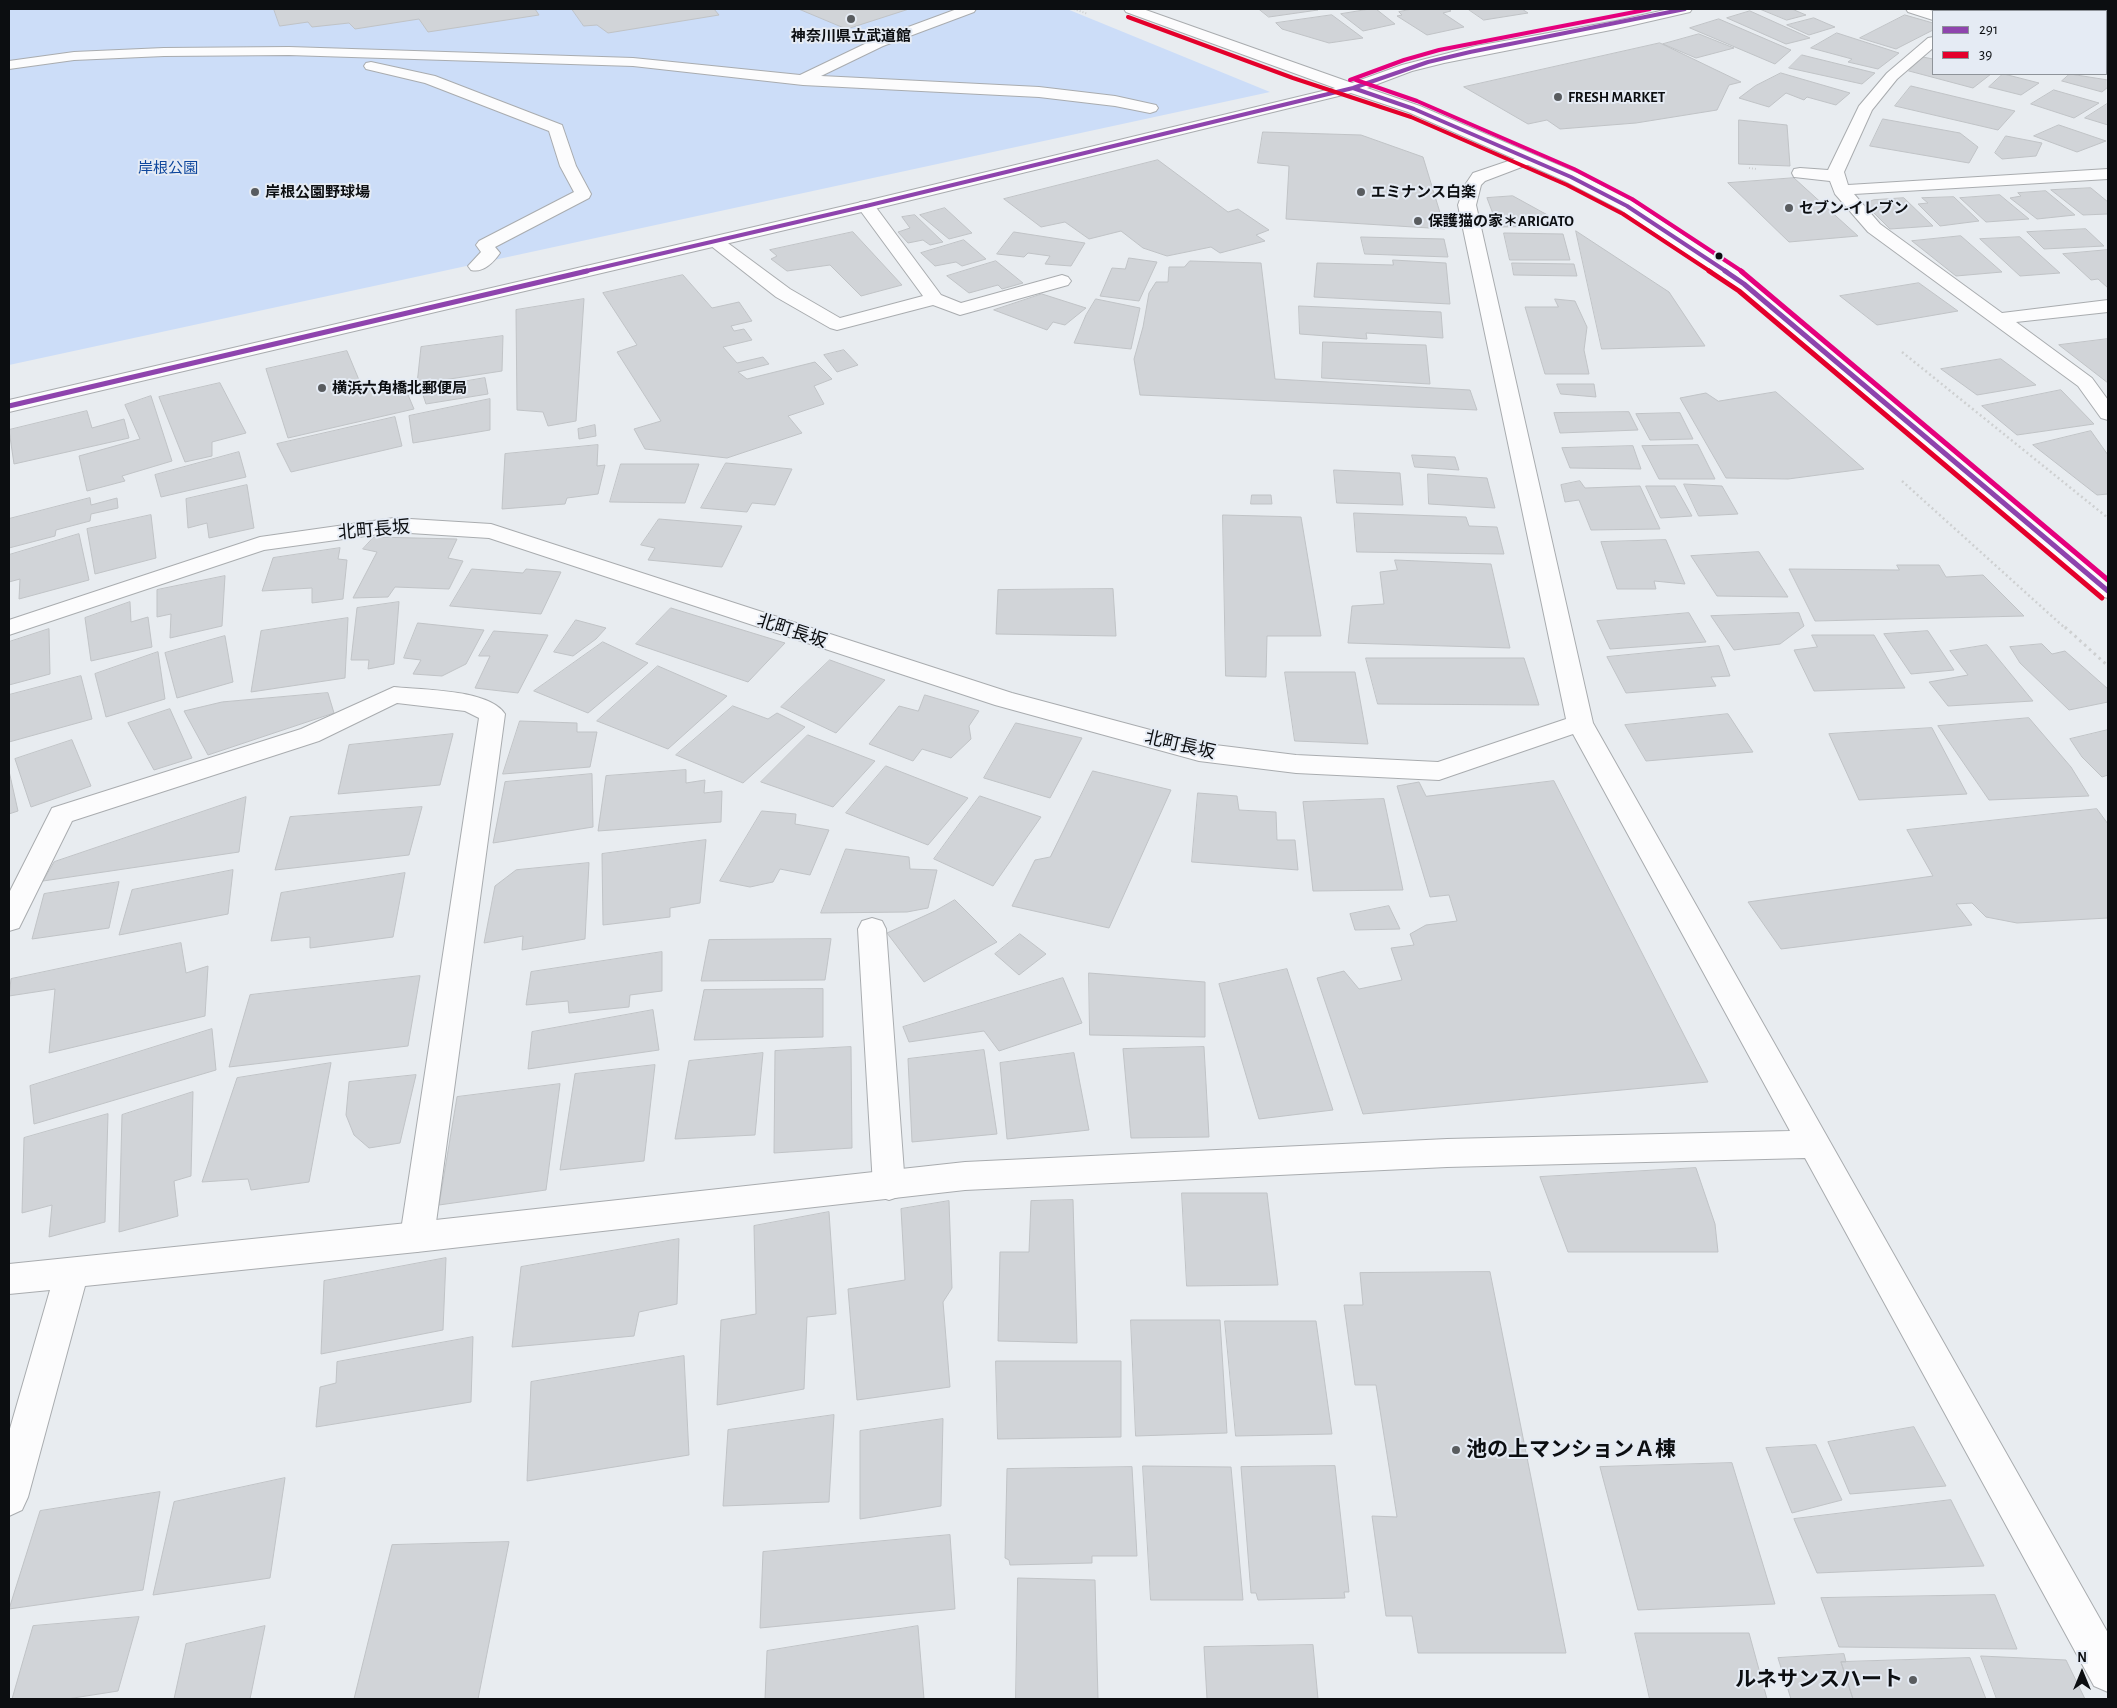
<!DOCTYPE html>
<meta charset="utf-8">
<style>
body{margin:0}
#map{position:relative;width:2117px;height:1708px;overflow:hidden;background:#e8ecf0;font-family:"Alegreya Sans",sans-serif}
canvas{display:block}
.frame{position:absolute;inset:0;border:10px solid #0c0e11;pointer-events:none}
.legend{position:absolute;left:1932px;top:10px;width:175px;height:65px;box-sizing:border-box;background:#e5ebf4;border:1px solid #8e9399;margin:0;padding:6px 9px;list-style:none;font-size:15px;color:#0c0e11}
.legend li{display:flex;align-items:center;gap:10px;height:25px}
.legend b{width:25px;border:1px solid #8e9399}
.north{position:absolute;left:2057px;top:1648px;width:50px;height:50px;-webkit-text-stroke:4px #e5ebf4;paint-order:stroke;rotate:0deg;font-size:14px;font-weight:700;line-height:20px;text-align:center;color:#0c0e11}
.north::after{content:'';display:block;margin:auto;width:18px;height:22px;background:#0c0e11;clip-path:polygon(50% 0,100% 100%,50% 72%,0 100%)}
</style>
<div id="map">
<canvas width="2117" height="1708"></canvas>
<div class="frame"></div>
<ul class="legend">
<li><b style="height:6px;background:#8e44ad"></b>291</li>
<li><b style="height:6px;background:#e4002b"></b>39</li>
</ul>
<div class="north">N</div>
</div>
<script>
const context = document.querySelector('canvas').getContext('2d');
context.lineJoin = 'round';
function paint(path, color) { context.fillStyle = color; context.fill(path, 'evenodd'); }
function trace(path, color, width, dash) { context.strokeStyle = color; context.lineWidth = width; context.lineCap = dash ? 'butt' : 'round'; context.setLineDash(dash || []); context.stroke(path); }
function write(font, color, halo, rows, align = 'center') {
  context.font = font + ' "Alegreya Sans","Noto Sans JP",sans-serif'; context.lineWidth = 4; context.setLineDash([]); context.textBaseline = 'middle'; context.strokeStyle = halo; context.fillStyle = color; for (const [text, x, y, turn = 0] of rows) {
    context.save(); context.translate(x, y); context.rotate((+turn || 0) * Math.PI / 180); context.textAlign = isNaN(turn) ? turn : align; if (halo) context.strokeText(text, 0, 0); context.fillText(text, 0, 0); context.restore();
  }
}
const green = new Path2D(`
 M9 9H1067L1270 92 9 365Z`);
const building = new Path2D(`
 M274 9H535L539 15 428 32 419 19 355 29 349 23 312 27 308 22 280 26Z
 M572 9H714L719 15 608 33 597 25 584 26Z
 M799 9H909L847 29Z
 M1259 9H1316L1318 10 1269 17Z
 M1370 9H1376L1395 24 1363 31 1341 14Z
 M1412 9H1448L1451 11 1443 13 1464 27 1427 35 1397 16 1402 15 1399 12Z
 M1468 9H1522L1528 13 1484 20Z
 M1760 9H1792L1806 15 1787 20Z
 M1946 9H2001L1995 11H1954Z
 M2045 9H2076L2074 11H2077H2039Z
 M1750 11 1810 38 1786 44 1727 18Z
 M1332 15 1363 38 1329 43 1282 29 1276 23Z
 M1905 15 1933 23V30L1896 49 1860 38Z
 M1814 18 1835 27 1809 35 1787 25Z
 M1719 19 1791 50 1775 64 1690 28Z
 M1837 33 1899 53 1878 69 1848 62 1852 59 1811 48Z
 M1699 34 1734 48 1696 58 1663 44Z
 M1660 43 1741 82 1729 85 1717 110 1636 123 1560 129 1547 120 1528 124 1464 87Z
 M1802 55 1875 73 1862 84 1789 68Z
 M1923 57 1933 59V74H1991L1973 88 1909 71Z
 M1781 73 1850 93 1836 105 1807 97 1804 100 1786 93 1769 107 1739 98 1755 86Z
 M2003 74H2004L2039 83 2021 95 1989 87Z
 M2070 74 2108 80V87L2102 92 2062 81Z
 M1911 86 2015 111 1998 130 1895 106Z
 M2054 90 2099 103 2074 118 2031 104Z
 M2107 104 2108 105V125L2085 118Z
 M1883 119 1960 133 1978 147 1969 163 1870 146Z
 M1739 120 1787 125 1790 166 1739 164Z
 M2059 125 2106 141 2077 152 2034 136Z
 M1263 132 1361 135 1423 157 1445 229 1286 219 1289 166 1258 163Z
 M2006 136 2042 143 2036 156 2002 159 1995 153Z
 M1158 160 1228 212 1238 209 1269 230 1256 235 1265 241 1220 253 1211 247 1167 256 1143 248 1121 231 1089 239 1065 222 1041 227 1004 199Z
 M1794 178 1858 236 1789 242 1728 183Z
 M2091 188 2108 202V214L2083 215 2051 190Z
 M2046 191 2075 215 2037 219 2010 198 2021 196 2018 193Z
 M2000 195 2029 219 1986 222 1960 198Z
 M1513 196 1553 218 1557 226 1498 227 1487 198Z
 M1954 197 1979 221 1940 226 1918 204 1928 203 1922 198Z
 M1904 198 1933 226 1890 229 1865 204 1873 200Z
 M945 208 972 233 949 239 920 215Z
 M915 215 943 242 930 245 923 240 908 243 898 232 910 228 902 217Z
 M2086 229 2104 246 2044 249 2027 232Z
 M1576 231 1669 292 1705 346 1602 349Z
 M853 232 902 285 861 296 830 265 787 271 771 259 777 256 770 250Z
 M1014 232 1085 243 1071 266 1045 264 1050 256 1028 253 1024 257 997 254Z
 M1504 233 1563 234 1570 260H1510Z
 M1961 236 2002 272 1956 276 1912 241Z
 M1361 237 1444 239 1448 257 1365 254Z
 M2020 237 2060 273 2020 276 1980 239Z
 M964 240 986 259 962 266 956 262 935 266 921 253Z
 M2108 250V288L2098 279 2091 280 2063 254Z
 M1129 258 1157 262 1139 301 1100 296 1112 268 1125 269Z
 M1393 260 1446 263 1450 304 1314 297 1317 263 1393 265Z
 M996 261 1023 283 1002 289 998 285 969 293 947 276Z
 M1190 261 1261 263 1275 379 1470 390 1477 410 1140 395 1134 359 1143 327 1149 293 1156 282H1168L1169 267H1184Z
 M1512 263 1574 264 1577 276 1514 275Z
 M683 275 712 308 739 302 752 321 731 326 734 331 744 329 752 340 723 347 737 363 763 357 769 364 738 372 747 379 815 362 832 379 814 386 824 404 788 416 802 433 727 458 645 449 634 429 661 421 617 352 637 345 603 293Z
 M1919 283 1958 311 1877 325 1840 296Z
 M1042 294 1086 308 1065 325 1053 322 1047 330 994 310Z
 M584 299 576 421 548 426 543 412 517 410 516 310Z
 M1096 299 1140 308 1131 349 1074 343 1086 315Z
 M1555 299 1575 301 1587 327 1584 350 1589 374H1545L1525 307H1558Z
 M1299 306 1441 312 1443 338 1366 333 1367 339 1300 334Z
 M503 336 502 371 417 384 421 347Z
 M2108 339V383L2059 345Z
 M1323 342 1426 345 1430 384 1322 378Z
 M844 350 858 365 837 372 824 355Z
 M347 351 364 392 403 383 414 409 288 438 266 369Z
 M2001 359 2036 385 1977 395 1941 369Z
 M485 378 488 394 426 404 421 389Z
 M220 383 246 433 212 442V456L185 462 159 397Z
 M1557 384H1594L1596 397 1561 394Z
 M2061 390 2094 424 2017 435 1982 406Z
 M1776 392 1864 469 1788 479 1726 478 1680 398 1706 393 1718 401Z
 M151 396 172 461 122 476 125 481 87 491 79 456 140 439 125 405Z
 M490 399V430L413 443 409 416Z
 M87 411 92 428 124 419 129 438 14 464 9 430Z
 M1629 412 1638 430 1560 433 1554 413Z
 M1680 413 1693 439 1650 440 1636 414Z
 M395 417 402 446 291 472 277 444Z
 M595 425 596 436 579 439 578 429Z
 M2091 431 2108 455V494L2097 495 2033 445Z
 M598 445 597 466 605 465 598 494 567 498 565 504 502 509 505 454Z
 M1698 445 1715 479H1659L1642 446Z
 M1633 446 1641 469 1570 468 1562 448Z
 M239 452 246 477 161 497 155 475Z
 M1412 455 1455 457 1459 470 1415 467Z
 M726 463 792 469 775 505 752 503 747 512 701 508Z
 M621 464H699L685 503 610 502Z
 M1334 470 1400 473 1403 505 1337 503Z
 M1428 474 1487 478 1495 508 1429 504Z
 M1580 481 1585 488 1640 486 1660 529 1591 530 1579 500 1565 502 1561 485Z
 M1684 484 1722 486 1738 514 1699 516Z
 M247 485 254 528 209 538 207 523 188 528 186 499Z
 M1646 486H1675L1692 516 1661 518Z
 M1252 495H1271L1272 504H1251Z
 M90 498 91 505 117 498 118 508 91 514 90 521 56 530 55 536 9 548V519Z
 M1354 513 1466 517 1469 526 1497 527 1504 554 1357 552Z
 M151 515 156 558 95 574 87 529Z
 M1223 515 1301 517 1321 636H1267L1266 677 1226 676Z
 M659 519 742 526 722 567 648 560 655 548 641 545Z
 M79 534 89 580 19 599 20 579 9 582V555Z
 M374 537 457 539 448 558 463 561 449 589 395 587 388 597 353 598 377 552 363 549Z
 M1666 540 1685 584 1654 581 1656 589H1617L1601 542Z
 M340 548 338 559 347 560 343 599 312 603V588L262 591 273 558Z
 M1759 552 1788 597 1717 596 1691 556Z
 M1395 560 1491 564 1510 648 1348 643 1352 606 1384 604 1380 572 1397 570Z
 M1897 565H1939L1946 577 1983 575 2024 616 1815 621 1789 569 1899 570Z
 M472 569 523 573 526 569 561 572 541 614 450 606Z
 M225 576 222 626 170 638 171 614 157 617V590Z
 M1113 589 1116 636 996 634 998 590Z
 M130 602 131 622 148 617 152 647 91 661 85 618Z
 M399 602 394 664 368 669 369 660H351L357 608Z
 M671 608 785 643 748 682 636 644Z
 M1689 613 1706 642 1610 649 1597 621Z
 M1799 613 1804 626 1780 644 1734 650 1711 616Z
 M348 618 345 678 251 692 261 631Z
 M576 620 606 628 596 639 573 656 554 652Z
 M418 623 484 630 466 664 442 676 413 674 421 660 404 658Z
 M49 629 50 674 9 685V642Z
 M494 631 548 635 518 693 475 688 490 656H479Z
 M1928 631 1954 670 1911 674 1884 634Z
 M1812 635H1874L1905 688 1814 691 1794 650 1817 647Z
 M225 636 233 682 177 698 165 653Z
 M603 642 648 663 588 713 534 691Z
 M2042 644 2052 654 2065 651 2108 689V702L2069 710 2020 663 2010 647Z
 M1987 645 2033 701 1948 706 1929 682 1968 675 1950 651Z
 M1719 646 1730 676 1711 677 1716 686 1626 693 1607 657Z
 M158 652 165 699 106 717 95 674Z
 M1366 658H1524L1539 705 1378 704Z
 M830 660 885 680 836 733 781 707Z
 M658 666 727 696 668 749 597 721Z
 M1285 672H1355L1368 744 1295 741Z
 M81 676 92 719 9 742V695Z
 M328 693 334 713 208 755 184 711 222 702Z
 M925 695 979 711 969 726 971 739 951 758 922 749 913 761 869 744 899 706 918 711Z
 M733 706 768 719 777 713 805 727 743 783 676 755Z
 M170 709 192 758 154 770 128 723Z
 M1728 714 1753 752 1646 761 1625 725Z
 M2029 718 2071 767 2089 796 1989 800 1938 726Z
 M520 721 577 723V732H597L590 767 503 774Z
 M1016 723 1082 738 1050 798 984 778Z
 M1932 728 1967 794 1859 800 1829 734Z
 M2108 730V775L2102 777 2082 757 2070 739Z
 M453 734 440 785 338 794 349 745Z
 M808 735 875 761 833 807 761 782Z
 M72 740 91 786 31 807 15 759Z
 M886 766 968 798 928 845 846 813Z
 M686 770V783L705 780 704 793 722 791 721 822 598 831 606 776Z
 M9 771 18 811 9 814Z
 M1093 771 1171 790 1109 928 1012 906 1035 860 1050 857Z
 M592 774 593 827 493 843 505 782Z
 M1554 781 1708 1082 1363 1114 1317 978 1344 971 1359 989 1402 980 1391 948 1414 945 1410 934 1426 925 1457 921 1449 895 1430 897 1397 786 1419 782 1426 796Z
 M1198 793 1237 796 1239 810 1276 812 1277 840H1295L1298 870 1192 862Z
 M980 796 1041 817 993 886 934 859Z
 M246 797 239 852 43 881 54 862Z
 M1384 799 1403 890 1313 891 1303 802Z
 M422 807 409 855 275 870 290 817Z
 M2097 809 2108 824V918L2017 923 1986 917 1972 903 1956 904 1972 925 1781 949 1748 902 1933 876 1907 830Z
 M762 811 796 814 795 824 829 830 810 875 780 869 773 882 750 887 720 881Z
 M706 840 700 903 670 908V917L603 925 602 854Z
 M846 849 909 857 910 869 937 870 928 908 907 912 821 913Z
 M589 863 585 939 522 950 523 936 484 943 495 886 516 870Z
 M233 870 228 914 119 935 132 890Z
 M405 873 393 937 310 948V937L271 941 281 893Z
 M119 882 109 928 32 939 44 894Z
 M955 900 997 942 924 982 887 933 935 911Z
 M1389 906 1400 929 1355 930 1350 914Z
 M1020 934 1046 954 1019 975 995 954Z
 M831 939 825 980 701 981 709 940Z
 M181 943 186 973 208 966 205 1016 49 1053 55 989 9 996 11 979Z
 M662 952V991L630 995 629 1007 569 1013 568 1001 526 1005 531 972Z
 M1287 969 1333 1110 1259 1119 1219 984Z
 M1089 973 1205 982V1037L1090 1035Z
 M420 976 408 1046 229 1067 250 995Z
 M1063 978 1082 1023 999 1051 984 1031 909 1042 903 1027Z
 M823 989V1037L694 1040 704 990Z
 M653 1010 659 1050 528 1069 532 1032Z
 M212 1029 216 1070 34 1124 30 1086Z
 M851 1047 852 1148 774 1153 775 1051Z
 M1204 1047 1209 1137 1131 1138 1123 1049Z
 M984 1050 997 1134 912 1142 908 1059Z
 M763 1053 755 1135 675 1139 689 1061Z
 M1074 1053 1089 1130 1007 1139 1000 1063Z
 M331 1063 309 1182 251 1190 248 1179 202 1182 237 1078Z
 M655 1065 644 1161 560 1170 575 1074Z
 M416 1075 400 1143 369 1148 354 1135 346 1115 349 1082Z
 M560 1084 546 1190 439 1205 457 1097Z
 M193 1092 191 1176 174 1181 178 1216 119 1232 122 1115Z
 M108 1114 105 1222 49 1237 52 1205 22 1213 24 1138Z
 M1696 1168 1715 1224 1718 1252H1568L1540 1177Z
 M1182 1193H1267L1278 1285 1187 1286Z
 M1073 1200 1077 1343 998 1341 1000 1252H1029L1031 1201Z
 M949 1201 952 1288 943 1302 950 1387 857 1400 848 1289 905 1280 901 1209Z
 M829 1212 836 1314 807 1317 804 1389 717 1405 721 1320 756 1314 754 1226Z
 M679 1239 677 1304 639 1312 634 1336 512 1347 521 1267Z
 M446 1258 443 1330 321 1354 324 1281Z
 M1490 1272 1566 1653H1418L1412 1616H1386L1372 1516 1397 1517 1376 1385H1355L1344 1305H1363L1360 1273Z
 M1131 1320H1220L1227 1433 1136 1436Z
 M1225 1321H1316L1332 1434 1236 1436Z
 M473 1337 471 1402 316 1427 320 1387 336 1383 337 1362Z
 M684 1356 689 1455 527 1481 531 1382Z
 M996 1361H1121V1437L998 1439Z
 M834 1415 829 1502 723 1506 728 1430Z
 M943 1419 941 1506 860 1519V1431Z
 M1914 1427 1946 1486 1850 1494 1828 1442Z
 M1816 1445 1842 1500 1792 1513 1766 1448Z
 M1732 1463 1775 1604 1638 1610 1600 1467Z
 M1143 1466 1231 1467 1243 1600H1151Z
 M1335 1466 1349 1592H1344L1345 1598 1258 1600 1256 1593H1251L1241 1467Z
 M1132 1467 1137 1556H1092V1563L1010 1565 1009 1560 1005 1558 1007 1469Z
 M285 1478 270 1578 153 1595 174 1502Z
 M160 1492 143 1590 9 1609 40 1511Z
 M1951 1500 1984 1566 1817 1573 1794 1519Z
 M950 1535 955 1609 760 1628 763 1552Z
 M509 1542 478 1699H354L392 1545Z
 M1018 1578 1095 1580 1098 1699H1016Z
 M1995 1595 2017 1649 1839 1647 1821 1598Z
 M139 1617 118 1691 67 1699H12L33 1626Z
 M265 1626 250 1699H174L186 1644Z
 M918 1626 924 1699H765L767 1651Z
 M1635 1633H1749L1767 1699H1650Z
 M1313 1645 1318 1699H1207L1204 1647Z
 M1844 1654 1846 1662H1841L1853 1699H1791L1778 1658Z
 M1981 1656 2066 1660 2085 1699H1997Z
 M1970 1658 1986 1699H1853L1841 1662Z`);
const pathFar2 = new Path2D(`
 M1074 9 1088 14
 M1749 168 1757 169`);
const pathFar1 = new Path2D(`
 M1902 352 2108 518
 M1902 481 2066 629`);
const path = new Path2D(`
 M2065 627 2108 666`);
const lane = new Path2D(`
 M394 687C422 690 489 689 505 714L434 1237 429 1247 417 1252 405 1247 400 1237 479 718 465 711 397 703 319 741 72 821 19 928 9 931V893L52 808 301 729Z
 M872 918 882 921 886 929 905 1186 901 1196 889 1200 877 1196 873 1186 858 929 862 921Z`);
const street = new Path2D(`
 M957 9H976L974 12 883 46 821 76 1039 87 1115 96 1156 105 1158 108 1156 111 1150 113 1115 106 1039 97 803 85 633 66 289 55 164 56 74 60 9 69V61L74 52 164 48 289 47 633 58 800 75 873 40Z
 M1906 9H1926L1933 11V20L1908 12Z
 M2106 27H2108V35H2106Z
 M1933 37V48L1897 79 1872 110 1844 172 1848 185 2108 169V179L1854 194 1880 224 2002 313 2108 300V312L2016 322 2092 378 2108 400V420L2101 418 2078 386 1868 232 1835 194 1830 181 1794 177 1792 173 1794 169 1800 168 1828 170 1859 106 1887 73 1928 38Z
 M371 62 435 76 562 125 576 166 591 194 589 198 495 247 500 253C493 263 483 273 471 270L468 266 481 252 476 245 479 241 574 192 560 166 549 131 425 83 366 69 364 66 366 63Z
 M1529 154 1535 156 1537 159 1535 162 1485 181 1481 185 1476 205 1593 723 2108 1633V1692L2094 1686 1805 1158 1447 1167 965 1190 417 1252 85 1286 28 1497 22 1510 9 1516V1432L50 1290 9 1294V1264L417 1222 965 1162 1447 1139 1790 1131 1573 734 1439 780 1296 773 1199 761 995 705 489 538 394 532 264 550 9 635V620L260 537 394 518 491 524 1012 693 1199 743 1296 755 1438 762 1566 719 1458 205 1465 185 1473 173Z
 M866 201 872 202 941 295 961 303 1062 275 1068 277 1071 281 1068 285 960 315 933 305 837 330 830 328 776 297 706 242 709 238 715 237 721 238 790 289 840 318 923 296 857 206 860 202Z`);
const primary = new Path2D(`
 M1124 9H1143L1352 83 1402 65 1476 46 1616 21 1669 9H1692L1690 12 1616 29 1444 63 1412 71 1367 88 1420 106 1577 173 1633 202 1751 280 2108 579V598L2100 596 1814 351 1737 288 1621 210 1565 181 1408 112 1351 93 866 211 9 412V400L866 201 1335 88 1126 12Z`);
const bus1Far1 = new Path2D(`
 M1353 88 1414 109 1571 177 1627 206 1727 272
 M582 272 866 206 1353 88 1428 62 1470 52 1685 9`);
const bus1 = new Path2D(`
 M1725 271 1744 284 2108 591
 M9 406 587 271`);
const bus2Far1 = new Path2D(`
 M1128 17 1293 78 1411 117 1567 185 1623 214 1711 272`);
const bus2 = new Path2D(`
 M1709 271 1739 291 2102 598`);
const bus3Far1 = new Path2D(`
 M1350 80 1404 60 1439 50 1650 9
 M1356 80 1417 101 1574 169 1632 199 1743 272`);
const bus3 = new Path2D(`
 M1741 271 2108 580`);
const markers = [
 [851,19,5,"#595c5f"],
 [1558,97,5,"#595c5f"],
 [255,192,5,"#595c5f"],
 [1361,192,5,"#595c5f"],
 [1789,208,5,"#595c5f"],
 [1418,221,5,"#595c5f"],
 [1719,256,4.5,"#0c0e11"],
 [322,388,5,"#595c5f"],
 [1456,1450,5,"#595c5f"],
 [1913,1680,5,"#595c5f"]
];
const farPoinames = [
 ["神奈川県立武道館",851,36,"center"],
 ["FRESH MARKET",1568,97],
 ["岸根公園野球場",265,192],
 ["エミナンス白楽",1371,192],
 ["セブン-イレブン",1799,208],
 ["保護猫の家＊ARIGATO",1428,221],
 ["横浜六角橋北郵便局",332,388]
];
const farParknames = [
 ["岸根公園",168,168]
];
const streetNames = [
 ["北町長坂",374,530,-5],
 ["北町長坂",792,631,18],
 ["北町長坂",1180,745,13]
];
const nearPoinames = [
 ["池の上マンションＡ棟",1466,1450],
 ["ルネサンスハート",1903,1680,"right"]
];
paint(green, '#ccddf8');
paint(building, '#d1d4d8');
trace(building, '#c0c3c6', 1);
trace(lane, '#a9acaf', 2);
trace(street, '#a9acaf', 2);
trace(primary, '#a9acaf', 2);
trace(pathFar2, '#ced0d1', 2, [1, 2]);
trace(pathFar1, '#ced0d1', 2.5, [2, 3]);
trace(path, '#ced0d1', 3, [2.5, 4]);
paint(lane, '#fcfcfd');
paint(street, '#fcfcfd');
paint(primary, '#fcfcfd');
trace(bus1Far1, '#8e44ad', 4);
trace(bus1, '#8e44ad', 5);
trace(bus2Far1, '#e4002b', 4);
trace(bus2, '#e4002b', 5);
trace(bus3Far1, '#e5007d', 4);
trace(bus3, '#e5007d', 5);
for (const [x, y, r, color] of markers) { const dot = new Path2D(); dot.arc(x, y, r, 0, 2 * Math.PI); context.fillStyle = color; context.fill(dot); trace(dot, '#e5ebf4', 2); }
write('bold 15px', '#0c0e11', '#e5ebf4', farPoinames, 'left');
write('15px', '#0e479d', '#e5ebf4', farParknames);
write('18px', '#0c0e11', '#e5ebf4', streetNames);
write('bold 21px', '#0c0e11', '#e5ebf4', nearPoinames, 'left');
</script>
